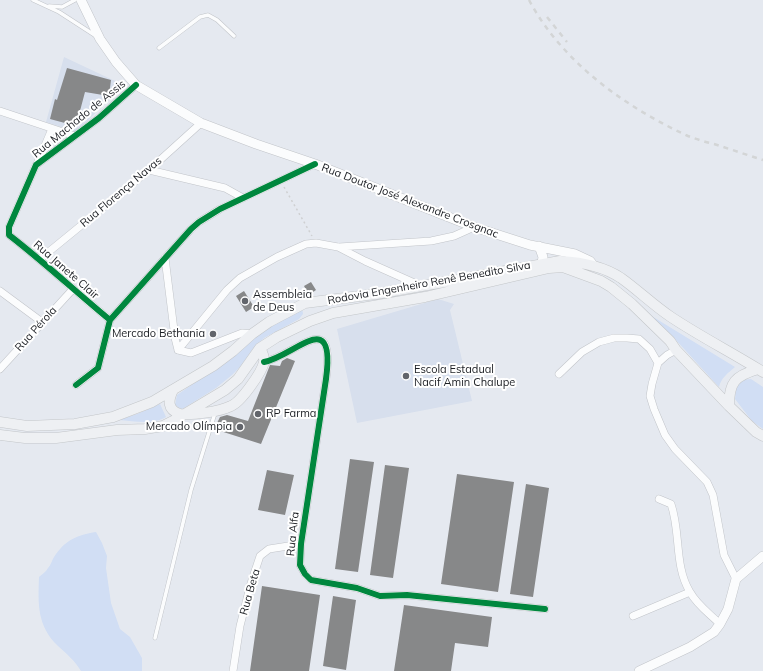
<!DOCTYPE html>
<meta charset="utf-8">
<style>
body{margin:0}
canvas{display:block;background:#e5e9f0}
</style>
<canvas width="763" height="671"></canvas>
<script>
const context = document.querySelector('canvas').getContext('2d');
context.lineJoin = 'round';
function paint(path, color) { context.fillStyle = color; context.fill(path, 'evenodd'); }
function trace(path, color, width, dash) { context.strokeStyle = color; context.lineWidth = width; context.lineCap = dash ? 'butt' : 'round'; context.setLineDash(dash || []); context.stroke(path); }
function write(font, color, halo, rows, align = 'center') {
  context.font = font + ' Mulish,sans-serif'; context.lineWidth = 4; context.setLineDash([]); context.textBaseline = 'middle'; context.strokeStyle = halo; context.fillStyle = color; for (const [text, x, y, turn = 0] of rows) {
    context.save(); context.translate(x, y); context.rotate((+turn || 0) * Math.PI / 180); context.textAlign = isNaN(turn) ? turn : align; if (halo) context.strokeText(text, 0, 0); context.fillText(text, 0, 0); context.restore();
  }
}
const built = new Path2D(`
 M64 57 115 81 118 84V91L76 132 46 122Z
 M438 299 454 304 450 310 472 401 357 423 337 329Z`);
const green = new Path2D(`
 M302 308 303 314 299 319 264 338 252 350 241 366 232 375 216 388 184 408 181 409 175 405 177 395 239 352 273 322Z
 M650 315 735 367C728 373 721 378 719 387L674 338Z
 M751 379 763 387V429L752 421 735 399 736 387 742 380Z
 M160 404 166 417C154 425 134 421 119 420L137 414Z
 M96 532 102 543 107 556 106 568 111 603 120 629 130 637 142 658V671H81C74 660 67 654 58 646 37 626 38 604 39 577 42 574 46 572 48 568 51 565 52 560 54 557 65 540 77 535 96 532Z`);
const building = new Path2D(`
 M67 68 111 80 109 96 85 92 76 126 50 119 55 99 57 100Z
 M311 282 316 290 309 295 304 286Z
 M244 291 254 307 246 312 236 296Z
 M287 358 295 361 261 444 214 429 220 417 227 415 248 421 270 365 280 366 282 361Z
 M350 459 374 462 358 572 335 569Z
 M385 465 409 468 393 578 370 575Z
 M267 470 294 475 285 515 258 510Z
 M457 474 514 482 498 592 441 584Z
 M526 484 549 488 533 597 510 594Z
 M262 586 320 595 309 671H250Z
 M333 596 356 600 346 670 323 666Z
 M404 605 492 617 488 647 455 643 451 671H394Z`);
const path = new Path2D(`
 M284 187 312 236`);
const lane = new Path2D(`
 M33 0 59 12 96 36
 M49 6 62 7 75 0
 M159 48 200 17 208 15 217 20 234 36
 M155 638 191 490 215 413`);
const street = new Path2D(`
 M0 111 75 136
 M37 164 52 129
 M149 170 225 188 243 198
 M339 247 431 241 454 236 474 227
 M165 258 175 338 178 350
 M40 259 149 170 201 123
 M0 291 42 322
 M110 320C76 292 44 262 9 235V227L36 165 99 118 136 85
 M178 350 227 290 240 278 277 257 306 244 316 243 338 247 365 261 421 286
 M178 350 191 353 242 333 252 334
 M676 350 667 355 658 363 652 384 650 396 654 409 665 435 675 449 707 482 713 495 724 555 736 579
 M264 362C295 356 336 305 326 379L301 544 300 565 305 574 311 580 357 588 380 596 407 595 545 609
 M0 369 73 289
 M559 374 582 352 599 342 614 338H627L639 339 650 349 658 363
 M76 385 98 368 110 320 191 229 199 222 220 209 315 164
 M659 499 671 504C681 533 674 566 690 592 697 605 710 614 720 624
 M633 616 690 592
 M233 671 240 626 251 583 260 556 269 549 301 544`);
const secondary = new Path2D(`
 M81 0 100 39 116 62 136 85 201 123 256 144 315 164 474 227 530 245 575 254 590 261 593 265
 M539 246 543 257 542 263
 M639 671 690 647 714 632 720 624 728 609 736 579 763 556`);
const primary = new Path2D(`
 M173 390C168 400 167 410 180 414 194 415 219 412 231 406 241 402 262 372 264 362 265 357 262 352 260 348
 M729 406C729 382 735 376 758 369
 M0 422 27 426 75 424 113 417 152 402 213 366 233 351 252 334 269 322 305 303 376 294 450 281 560 261C581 262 603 266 621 278 638 290 653 305 671 317 701 337 733 353 763 372
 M0 435 25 438H56L117 430 145 429 163 426 173 421 225 390 238 379 260 348 277 337 310 321 333 313 425 297 549 268 563 267 601 281 611 287 632 304 670 341 676 350 729 406 756 432 763 436`);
const rail = new Path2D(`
 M529 0C562 62 625 107 688 136 696 139 705 142 714 144 730 149 747 155 763 160
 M547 17 567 42`);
const cycleway = new Path2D(`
 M110 320C76 292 44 262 9 235V227L36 165 99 118 136 85
 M264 362C295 356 336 305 326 379L301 544 300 565 305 574 311 580 357 588 380 596 407 595 545 609
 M76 385 98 368 110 320 191 229 199 222 220 209 315 164`);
const markers = [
 [245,301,4,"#62656b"],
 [213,334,4,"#62656b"],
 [406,376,4,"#62656b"],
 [258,414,4,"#62656b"],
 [240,427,4,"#62656b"]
];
const streetNames = [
 ["Rua Machado de Assis",79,119,-39],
 ["Rua Florença Navas",121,192,-40],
 ["Rua Doutor José Alexandre Crosgnac",410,201,21],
 ["Rua Janete Clair",66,270,41],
 ["Rodovia Engenheiro Renê Benedito Silva",429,283,-10],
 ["Rua Pérola",36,329,-48],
 ["Rua Alfa",293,534,-84],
 ["Rua Beta",250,592,-74]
];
const poiNames = [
 ["Assembleia",253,295],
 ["de Deus",253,308],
 ["Mercado Bethania",205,334,"right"],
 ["Escola Estadual",414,370],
 ["Nacif Amin Chalupe",414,383],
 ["RP Farma",266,414],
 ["Mercado Olímpia",232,427,"right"]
];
paint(built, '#d7dfed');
paint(green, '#d1def4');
paint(building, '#878889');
trace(lane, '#c1c4c9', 4.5);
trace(street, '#c1c4c9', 8);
trace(secondary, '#c1c4c9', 10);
trace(primary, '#c3c6c9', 11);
trace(path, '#cfd0d2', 1.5, [2, 3]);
trace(lane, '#fbfcfd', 3.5);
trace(street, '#fbfcfd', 7);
trace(secondary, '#fbfcfd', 9);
trace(primary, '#eef0f3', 10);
trace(rail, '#d3d5d6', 2.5, [5, 5]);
trace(cycleway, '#00873e', 6);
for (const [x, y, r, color] of markers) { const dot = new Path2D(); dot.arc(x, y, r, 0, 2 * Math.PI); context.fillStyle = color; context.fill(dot); trace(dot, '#fff', 1.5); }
write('11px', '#1b1e23', '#fff', streetNames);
write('11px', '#1b1e23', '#fff', poiNames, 'left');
</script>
